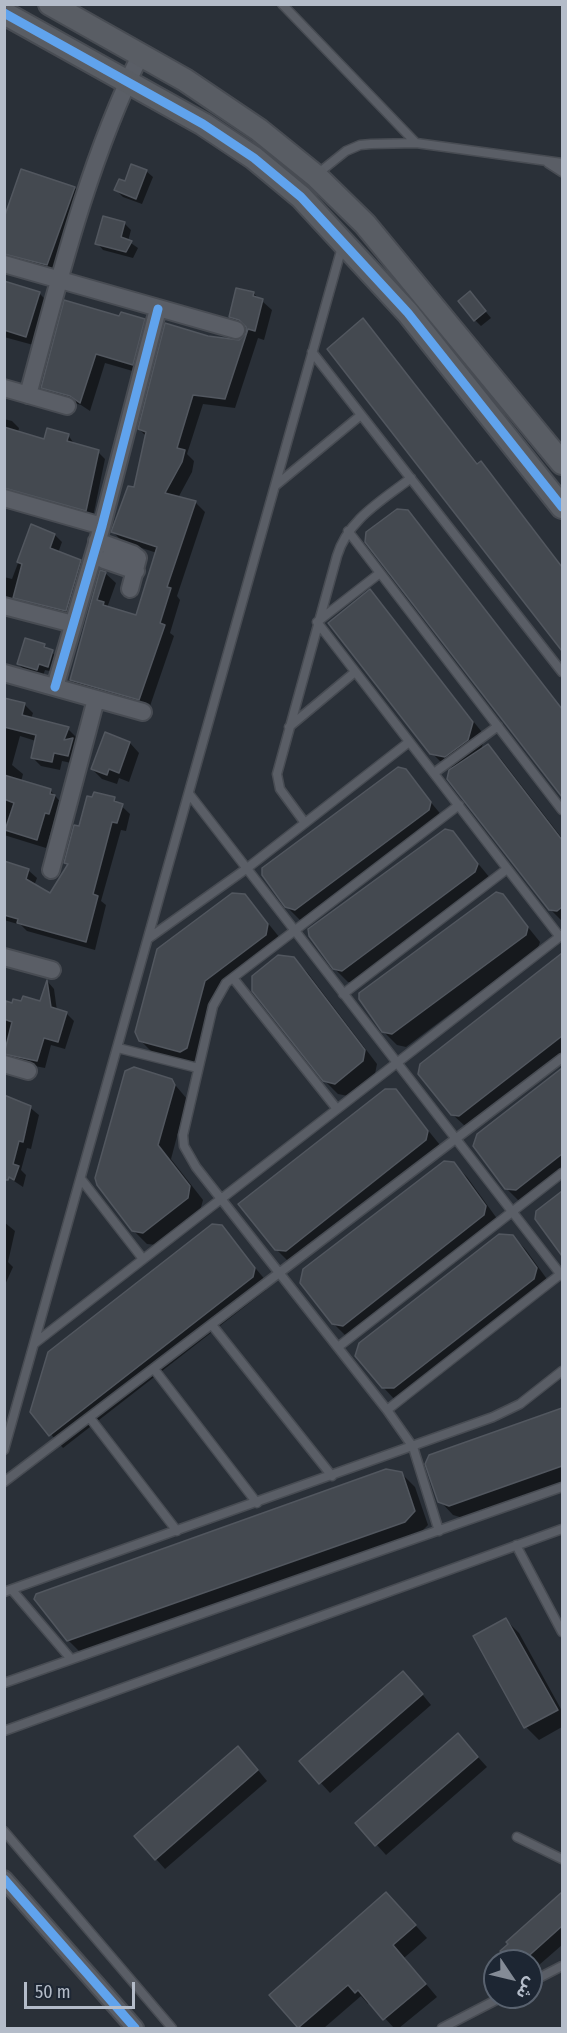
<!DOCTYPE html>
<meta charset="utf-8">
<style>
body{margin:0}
#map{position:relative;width:567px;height:2033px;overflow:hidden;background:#2a3038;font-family:"Fira Sans Condensed","Noto Sans Arabic",sans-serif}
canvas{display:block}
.frame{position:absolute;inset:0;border:6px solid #b4bcc9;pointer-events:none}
.north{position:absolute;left:483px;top:1949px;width:60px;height:60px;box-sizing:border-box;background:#1d2633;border:2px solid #59626f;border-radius:50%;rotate:125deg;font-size:16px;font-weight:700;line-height:24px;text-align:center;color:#b4bcc9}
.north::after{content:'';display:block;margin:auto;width:21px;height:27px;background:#848b96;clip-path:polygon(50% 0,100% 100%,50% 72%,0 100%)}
.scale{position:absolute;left:24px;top:1982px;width:111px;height:27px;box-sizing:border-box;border:3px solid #b4bcc9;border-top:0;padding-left:8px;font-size:18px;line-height:21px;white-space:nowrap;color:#b4bcc9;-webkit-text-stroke:4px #1d2633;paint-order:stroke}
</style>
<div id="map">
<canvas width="567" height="2033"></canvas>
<div class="frame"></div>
<div class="north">ش</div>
<div class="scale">50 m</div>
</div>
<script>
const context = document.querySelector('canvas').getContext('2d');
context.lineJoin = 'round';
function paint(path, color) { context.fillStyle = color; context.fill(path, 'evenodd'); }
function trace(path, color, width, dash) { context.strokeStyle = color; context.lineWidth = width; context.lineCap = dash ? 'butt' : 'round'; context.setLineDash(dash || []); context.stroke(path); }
const shadow = new Path2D(`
 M146 171 153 177 142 204 123 197 116 190Z
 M75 188 84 198 57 274 4 259V218Z
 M104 218 125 224 131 230 128 241 138 248 133 258 103 250 97 243Z
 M4 283 39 293 50 304 37 346 4 337Z
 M253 293 272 310 264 340 258 338 235 408 203 404 187 454 194 461 192 472 178 498 195 502 205 512 177 596 180 600 170 633 174 636 149 709 81 690 71 680 105 573 116 583 107 608 138 617 157 553 123 542 113 532 135 489 146 436 139 429 207 337 240 342 247 334V329L240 327 230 316Z
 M476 300 491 318 481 326 475 320Z
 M144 320 154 330 143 374 105 363 90 411 81 405 52 397 43 387Z
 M363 320 479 465 493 476 562 566V649L329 349Z
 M4 419 12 421 19 428 18 433 45 441 68 435 75 445 98 452 105 459 93 517 4 498Z
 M407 512 562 712V795L366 542Z
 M32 526 55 535 62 542 58 553 80 561 88 568 73 618 4 603V577L12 579Z
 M370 591 485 736 481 750 488 746 501 759 562 838V921L550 909 454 768 445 766 432 753Z
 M44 645 58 658 54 672 45 670 43 676 25 670 18 664Z
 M4 699 24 704 33 713 31 719 68 729 76 737 75 743 80 748 76 764 62 761 60 770 41 766 32 757 36 741 20 736 12 765 23 774 21 782 51 791 63 805 57 822 54 821 46 848 4 835Z
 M106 734 130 743 139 753 129 782 119 778 117 784 102 779 92 769Z
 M405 771 443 817 309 922 300 920 286 906Z
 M114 799 130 814 126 831 121 830 101 901 106 905 95 950 27 931 21 925 4 920V863L28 870 37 878 34 886 50 895 69 866 65 862 80 828Z
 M452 832 490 878 355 983 348 982 334 968Z
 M245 895 280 938 279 948 218 994 200 1061 194 1064 154 1054 141 1041Z
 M502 895 540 942 538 948 406 1047 397 1045 383 1031Z
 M562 955V1059L466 1127 452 1114 421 1065Z
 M293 958 307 972 377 1064 375 1074 348 1096 338 1094 324 1080Z
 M48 982 54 989 57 1011 66 1013 74 1021 65 1049 51 1045 45 1068 4 1060V1013L7 1003H41Z
 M562 1070V1177L519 1201 506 1188 479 1135Z
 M171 1080 187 1099 171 1159 203 1200 200 1211 157 1245 147 1244 133 1230Z
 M396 1091 440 1145 289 1262 276 1249Z
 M4 1097 23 1102 39 1115 31 1149 27 1148 21 1170 26 1175 23 1187 8 1177Z
 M454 1164 467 1177 498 1220 496 1229 357 1338 347 1337 333 1323Z
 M562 1193V1253L536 1219 538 1212Z
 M4 1222 15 1231 8 1262 13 1267 4 1287Z
 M221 1227 267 1282 266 1290 63 1448 31 1412Z
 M513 1236 526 1250 549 1282 546 1292 407 1401H396L383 1387Z
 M562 1409V1483L463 1518 453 1515 440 1501 430 1456Z
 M401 1473 415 1487 428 1525 418 1535 81 1653 68 1640Z
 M506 1620 519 1633 562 1711V1727L539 1740 526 1727Z
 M413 1683 431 1705 330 1793 301 1761Z
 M458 1735 487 1767 386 1855 357 1823Z
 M248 1758 267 1781 165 1869 156 1859Z
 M560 1896 562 1899V1945L531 1972V1961H511Z
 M398 1906 427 1938 404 1958 437 1997 399 2028H394L370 2002 368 2004 361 1996 324 2028H301L272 1995Z`);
const building = new Path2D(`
 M131 164 147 170 136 199 114 190 119 179 125 181Z
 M21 169 75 187 47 265 4 254V218Z
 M103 216 125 222 121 237 132 241 126 252 95 244Z
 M4 281 40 292 26 337 4 330Z
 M236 288 254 292 253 296 263 299 255 331 248 329 225 399 193 395 177 448 185 450 182 462 165 493 196 501 167 587 171 588 160 623 165 625 139 700 70 680 100 570 106 572 97 600 104 602 103 605 136 615 157 547 111 532 128 486 134 487 146 432 138 429 165 323 208 336 239 340 246 333V327L239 320 229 317Z
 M470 291 486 311 474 321 458 301Z
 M64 300 119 316 121 312 145 319 133 365 96 354 80 403 70 396 41 388Z
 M363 318 477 464 481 461 562 567V651L327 349Z
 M4 427 44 439 47 428 69 434 67 441 99 450 86 511 4 488Z
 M397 509 408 510 562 709V797L365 542 366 532Z
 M31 524 55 534 50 548 81 560 66 611 13 598 22 564 17 562Z
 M370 589 473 722 468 740 445 757 430 754 328 623Z
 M25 638 45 644 44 647 53 650 48 667 39 664 37 670 17 664Z
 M4 698 25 703 22 715 69 727 64 740 73 738 68 756 54 753 52 762 31 758 36 735 4 727Z
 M105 732 130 742 119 773 109 769 107 775 91 769Z
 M488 744 562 840V907L557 911 549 910 447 779 449 770Z
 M398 767 406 769 431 802 429 810 295 910 285 907 262 875V868Z
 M4 775 51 789 50 794 55 795 49 814 45 813 37 840 5 830 14 803 4 799Z
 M94 792 115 797 114 801 123 804 117 823 112 822 93 894 98 896 86 942 17 923 18 919 4 915V861L29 869 26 879 50 893 68 864 64 863 74 825 79 826 87 796 92 797Z
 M445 829 453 831 478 864 475 872 342 971 333 969 309 936 308 929Z
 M496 892 503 894 528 927 526 935 392 1034 382 1032 359 999V993Z
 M232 893 245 894 268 924 266 935 205 981 187 1048 180 1052 139 1041 135 1032 157 949Z
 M562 953V1036L459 1116 451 1115 418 1074 420 1064Z
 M278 955 294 957 365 1050 363 1061 335 1084 323 1081 252 991V976Z
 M47 980 51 1007 67 1012 58 1042 44 1038 37 1061 4 1054 12 1022 4 1019 6 1001 12 1003 13 999 21 1001 23 996 40 1001Z
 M134 1067 172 1079 175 1085 158 1145 190 1186 188 1198 143 1233 132 1231 97 1185 95 1178 125 1071Z
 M562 1068V1154L516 1190 505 1189 473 1146 477 1134Z
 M385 1089H396L428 1131 426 1140 286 1251 275 1250 238 1204Z
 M4 1095 31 1106 23 1142 19 1141 13 1164 19 1166 14 1180 9 1177 8 1180H4Z
 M444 1161 454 1162 486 1206 484 1215 343 1326 332 1324 300 1283 303 1269Z
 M562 1191V1256L535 1219 536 1211Z
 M212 1224 222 1225 255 1268 253 1277 49 1436 30 1412 48 1352Z
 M499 1234 513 1235 537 1268 534 1279 394 1388H382L355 1356 359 1343Z
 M562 1408V1466L449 1506 438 1502 425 1464 429 1455Z
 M386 1469 402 1472 415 1511 405 1522 67 1641 34 1599 36 1594Z
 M506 1618 558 1710 524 1728 473 1636Z
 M403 1671 423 1694 319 1784 299 1761Z
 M458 1733 478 1757 375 1846 355 1823Z
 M238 1746 258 1770 155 1860 134 1836Z
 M386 1892 416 1925 393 1945 426 1984 383 2020 358 1990 355 1993 348 1985 298 2028 269 1995Z
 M562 1892V1926L523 1961H509L500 1951 508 1944 506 1942Z`);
const lane = new Path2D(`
 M282 4 416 143
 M548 163 562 172
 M316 175 346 151 360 145 371 144 416 143 562 163
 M312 352 562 672
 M275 486 361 415
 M348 531 562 810
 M380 573 317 622 560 937
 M289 727 355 672
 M434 773 498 726
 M190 795 562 1276
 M305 823 280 789 277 774 337 556C348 519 383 500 411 478
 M149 938 246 869 409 742
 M233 978 337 1109
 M343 994 507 869
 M118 1048 198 1068
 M81 1179 143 1259
 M212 1325 332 1476
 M35 1343 562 935
 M338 1347 562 1173
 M154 1369 257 1503
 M387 1410 562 1273
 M90 1418 177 1531
 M4 1450 342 247
 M4 1482 562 1058
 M439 1531 413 1447 387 1410 196 1167 184 1146 183 1135 213 1006 226 983 459 805
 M516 1545 562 1632
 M12 1590 71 1659
 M4 1592 493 1417 520 1404 562 1371
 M4 1683 562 1487
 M4 1731 562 1529
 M4 1831 172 2028
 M517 1837 562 1859
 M531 1982 562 1966
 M442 2028 502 1997`);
const street = new Path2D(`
 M4 264 236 330
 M4 388 67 406
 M28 395C59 280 88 161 141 54
 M4 498 102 526
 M97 541 133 554 138 558 130 589
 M104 560 136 571
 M4 606 73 624
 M4 673 143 712
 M55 687 102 526 158 309
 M51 870 96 699
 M4 957 52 970
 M4 1064 28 1071
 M4 1879 135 2028`);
const secondary = new Path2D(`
 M50 4 185 80 259 130 316 176 365 224 562 463
 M4 13 203 124 254 158 301 197 408 313 562 507`);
const cycleway = new Path2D(`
 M4 13 203 124 254 158 301 197 408 313 562 507
 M55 687 102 526 158 309
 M4 1879 135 2028`);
paint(shadow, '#0007');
paint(building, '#444950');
trace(building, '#52575f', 1.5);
trace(lane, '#484c53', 11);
trace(street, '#484c53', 20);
trace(secondary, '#484c53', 26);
trace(lane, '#5a5e66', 8);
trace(street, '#5a5e66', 16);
trace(secondary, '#595d64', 22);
trace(cycleway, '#60a3ed', 9);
</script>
